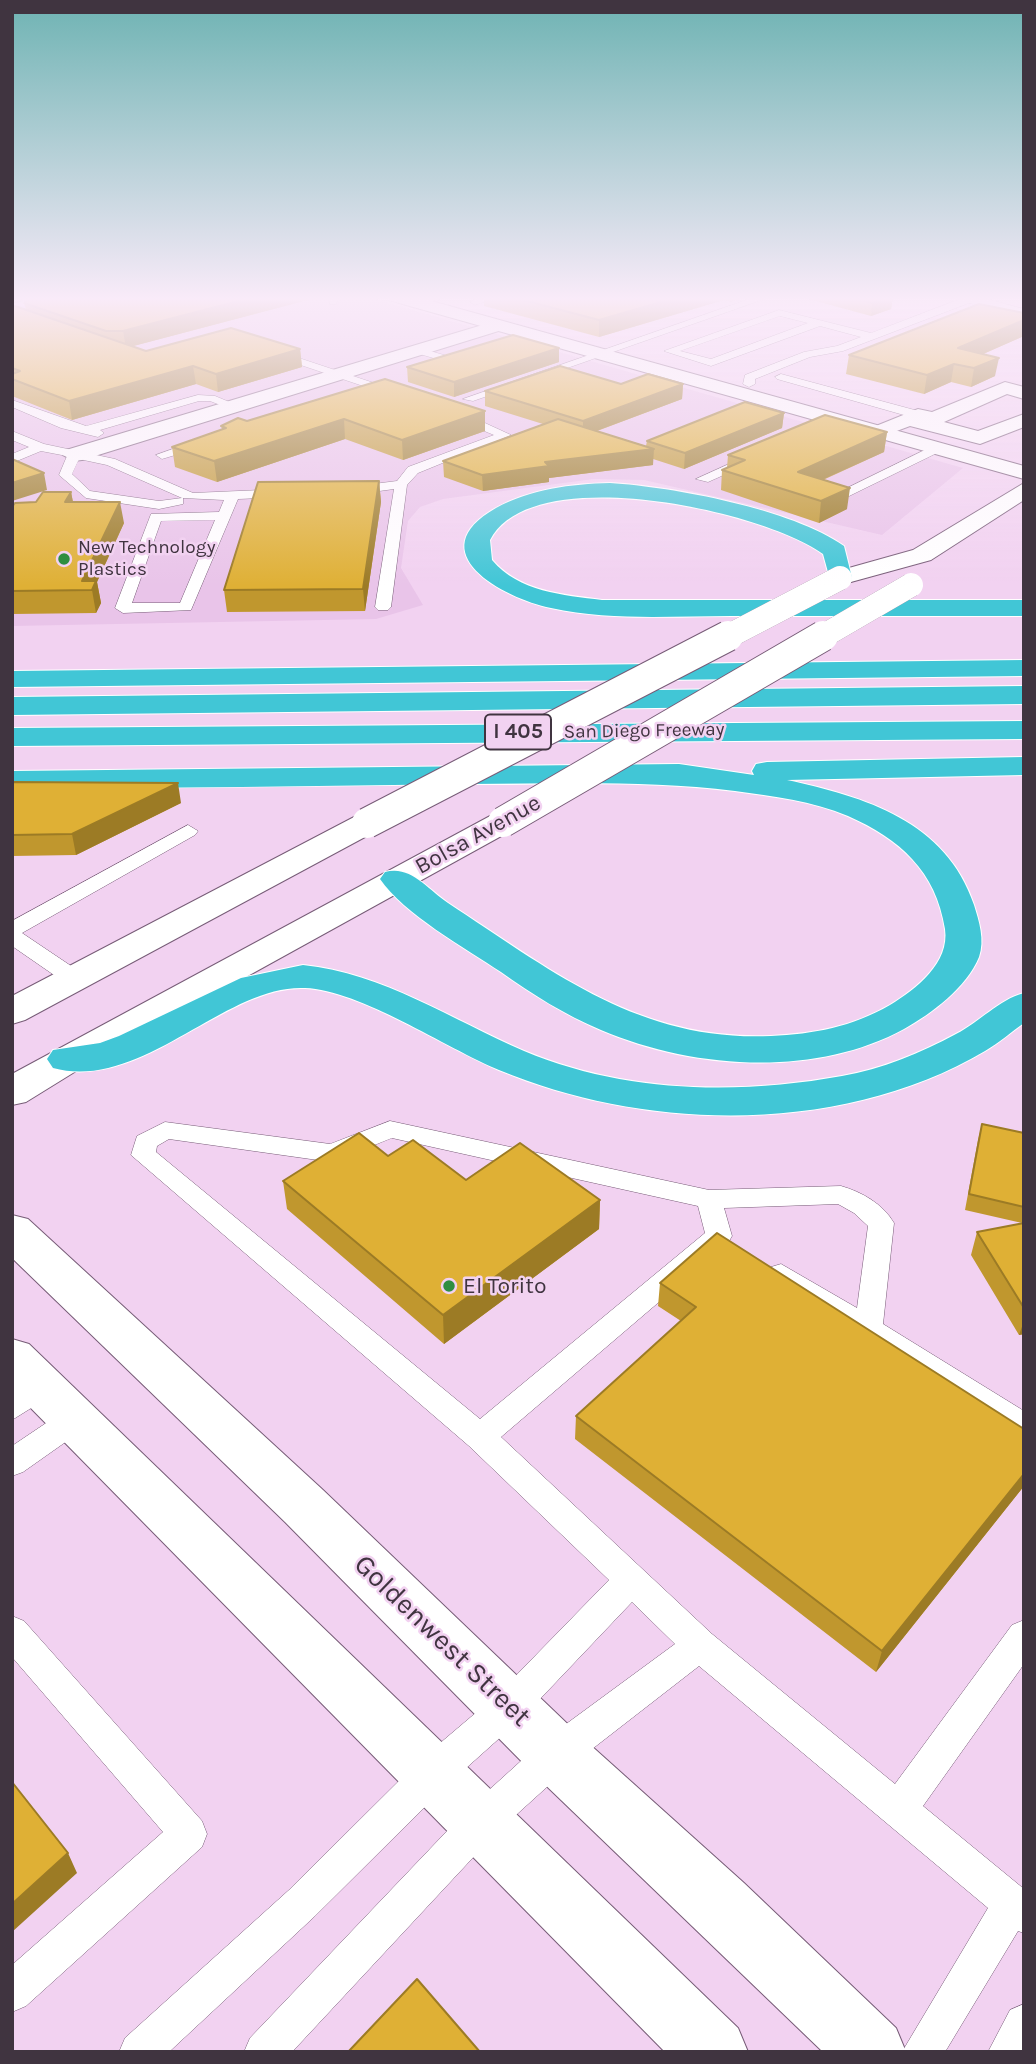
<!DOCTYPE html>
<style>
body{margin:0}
#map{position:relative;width:1036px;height:2064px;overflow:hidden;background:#f2d2f1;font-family:Karla,sans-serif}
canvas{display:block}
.frame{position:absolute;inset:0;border:14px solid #403440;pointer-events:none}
</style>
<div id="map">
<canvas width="1036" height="2064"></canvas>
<div class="frame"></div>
</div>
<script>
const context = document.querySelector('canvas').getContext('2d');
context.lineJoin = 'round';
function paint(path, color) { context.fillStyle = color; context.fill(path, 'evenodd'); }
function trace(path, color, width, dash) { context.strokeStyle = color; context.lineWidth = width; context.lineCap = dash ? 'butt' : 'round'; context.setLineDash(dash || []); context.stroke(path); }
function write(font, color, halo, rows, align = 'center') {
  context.font = font + ' Karla,sans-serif'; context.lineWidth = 5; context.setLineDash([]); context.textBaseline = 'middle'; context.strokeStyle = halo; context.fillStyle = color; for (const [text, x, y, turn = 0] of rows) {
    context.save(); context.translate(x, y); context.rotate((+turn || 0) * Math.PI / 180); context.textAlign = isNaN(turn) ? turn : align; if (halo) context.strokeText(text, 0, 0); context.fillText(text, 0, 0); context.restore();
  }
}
const built = new Path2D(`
 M56 297H368L963 468 882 535 644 480 594 479 443 499 420 507 408 521 401 568 423 605 376 619 12 626V308Z`);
const stream = new Path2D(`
 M31 297H40L12 304V302Z`);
const lane = new Path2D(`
 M329 297H339L336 304H330Z
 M481 297H498L475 305 470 302Z
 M755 297H770L473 401 463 399Z
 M965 297H980L1024 309V315L969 303 843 351 810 357 755 379V384L749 387 743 384 745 375 804 352 837 346 861 337 820 326 711 366 664 351 779 310 871 333ZM780 316 808 323 711 359 680 351Z
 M417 347 457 359 468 356 473 359 457 365 413 352 412 350Z
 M272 349 383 386 385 388 375 390 268 354 267 352Z
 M781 374 922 412 924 415 918 419 777 379 775 377Z
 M198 395 215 396 239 406 233 410 210 401H199L100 430 104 433 98 437 61 428 12 407V400L86 426Z
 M453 412H461L511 435 418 473 407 485 391 607 388 610H378L375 607 394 489 350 495 343 491 350 487 397 481 408 467 494 435 453 418Z
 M12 431 44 444 115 459 193 493 285 489 292 493 285 497 238 499 191 610 123 613 115 608 151 514 219 512 224 500 183 498V504L159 509 86 498 59 475 67 456 41 451 12 463V454L29 447 12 440ZM79 459 107 465 182 498 159 501 90 491 72 474ZM215 520 180 603H132L161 521Z
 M201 439 205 440V446L162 459 156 455Z
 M937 444 943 448 941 451 843 499 831 496Z
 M749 455 755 459 753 462 708 482 696 479Z
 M188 825 198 831 195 835 22 933 83 974 86 979 83 984H67L12 946V921Z
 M390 1121 709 1190 841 1186C862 1192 883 1204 894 1223L883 1324 1024 1411V1438L771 1281 767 1274 771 1267 781 1264 857 1308 868 1226 854 1213 838 1204 724 1208 732 1236 728 1243 501 1437 712 1634 895 1784 1012 1625 1024 1620V1664L923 1806 1024 1889V1933L1018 1931 945 2052H902L988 1908 699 1666 569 1767 494 1835 292 2052H244L250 2038 468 1809 543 1741 675 1644 632 1602 522 1718 445 1787 315 1916 169 2052H119L125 2038 289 1890 419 1761 498 1694 609 1580 469 1446 131 1155 137 1136 165 1122 330 1144ZM392 1138 698 1206 705 1233 480 1419 156 1152 157 1146 169 1139 332 1162Z
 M42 1375 52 1379 57 1387 52 1395 12 1420V1392Z
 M74 1408 84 1411 89 1420 84 1429 23 1472 12 1476V1446L64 1411Z
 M12 1616 24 1621 202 1821 207 1834 202 1847 26 2006 12 2012V1965L163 1832 12 1657Z
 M1024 2004V2052H988L1010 2010Z`);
const street = new Path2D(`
 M416 297H443L417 307 409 302Z
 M499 320 508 325 505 329 82 460 74 461 63 455 66 450Z
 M1005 382 1024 387V399L1007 394 944 422 978 431 1024 414V427L980 444 910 426 878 438 868 432 871 428 918 409 932 412Z`);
const secondary = new Path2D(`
 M390 297H417L1024 466V479L392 301Z
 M1024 483V500L931 560 840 585 831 583 828 578 831 573 913 550Z
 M503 812 514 815 519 822 514 829 81 1068 26 1102 12 1105V1074L492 815Z
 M367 813 378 816 383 823 378 830 25 1020 12 1024V996L356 816Z
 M12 1215 28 1219 323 1490 577 1733 744 1883 896 2028 906 2052H823L535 1775 285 1522 12 1258Z
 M12 1339 29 1344 738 2028 748 2052H665L12 1389Z`);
const highway = new Path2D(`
 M610 483C673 487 792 509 844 546L852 578 849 583H831L823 554C765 511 532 459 490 540L492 560C519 592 563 595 602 600H1024V616C926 616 829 616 731 616 671 616 610 621 551 608 503 598 418 552 496 508 531 489 571 484 610 483Z
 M1024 660V676L12 687V671Z
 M1024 686V704L12 715V697Z
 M1024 721V739L12 746V728Z
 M1024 757V775L787 780C865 797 946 821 974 905 979 921 985 940 979 957 967 987 931 1014 904 1029 814 1078 693 1069 601 1030 565 1015 532 994 501 972 465 948 404 914 380 879L385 872C411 865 427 889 448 903 552 971 639 1042 771 1036 814 1034 852 1027 890 1005 916 989 950 963 945 929 936 871 900 839 848 816 812 801 773 796 735 791 646 780 558 784 469 784 317 786 165 788 12 789V771L679 764 754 775 752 771 756 764 767 762Z
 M303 965C383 973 452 1020 524 1051 624 1093 737 1095 842 1076 882 1069 921 1053 956 1034 980 1022 998 1000 1024 993V1023C1011 1032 999 1043 985 1051 843 1135 648 1132 499 1070 446 1048 360 990 305 988 225 984 142 1092 53 1068L47 1059 53 1050 100 1043 119 1036 241 978Z`);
const secondaryBridgeFar1 = new Path2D(`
 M725 638 840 578
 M820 638 911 585`);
const secondaryBridge = new Path2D(`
 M503 822 823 636
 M367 823 728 636`);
const wall = new Path2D(`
 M202 297H319L133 346 146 351 300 349 302 367 218 392 196 384 72 420 12 396V305L26 309 24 303 197 298Z
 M484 297H745L731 302 724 300 599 337 484 306Z
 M801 297H893L891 309 871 316Z
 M1024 336 983 354 995 376 971 387 951 382 924 394 846 374 849 355Z
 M559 362 454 397 408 382 407 367Z
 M621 384H683L682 399 597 431 646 446 647 441 784 413 782 428 684 469 653 459V465L549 478V482L483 491 444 477 443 461 543 424 485 406V391Z
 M485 411V431L403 460 345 439 217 482 175 467 172 447 222 429 221 426 247 421Z
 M887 432 884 452 823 480 847 509 819 523 721 490 722 470 727 468 728 455Z
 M379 481 381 502 365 611 227 612 224 590Z
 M71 492 73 502 124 523 97 582 101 603 96 613 12 614V507L36 502Z
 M12 782 181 803 76 855 12 856Z
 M982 1124 1024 1133V1334L1019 1335 971 1255 977 1232 1022 1223 965 1210 978 1140Z
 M388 1156 466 1180 600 1200 599 1229 444 1344 287 1209 283 1181Z
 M660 1283 1024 1429V1486L876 1672 575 1439 576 1416 681 1321 658 1306Z`);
const shadedWall = new Path2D(`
 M254 297H319L126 348 123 331Z
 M678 297H724V300L599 337V320Z
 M732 297H745L731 302Z
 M887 297H893L891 309 871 316 872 303Z
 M1024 320V336L958 365V348Z
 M559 348V362L454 397V382Z
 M300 349 302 367 218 392 216 374Z
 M999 358 995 376 971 387 974 368Z
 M954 364 951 382 924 394 927 375Z
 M193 366 196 384 72 420 69 401Z
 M683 384 682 399 583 436V421Z
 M485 411V431L403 460 402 440Z
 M784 413 782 428 684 469 685 453Z
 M344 419 345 439 217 482 214 461Z
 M887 432 884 452 795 492 798 472Z
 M654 449 653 465 549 478V482L483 491 482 475 545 462Z
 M44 473 47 490 12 501V483Z
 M379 481 381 502 365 611 363 589Z
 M850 488 847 509 819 523 821 501Z
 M71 492 75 513 65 502Z
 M120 502 124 523 97 582 101 603 96 613 92 590 82 581Z
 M178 783 181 803 76 855 72 834Z
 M600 1200 599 1229 444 1344 443 1315Z
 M1024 1321V1334L1019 1335Z
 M1024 1474V1486L876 1672 882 1651Z
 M68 1853 77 1873 12 1932V1904Z`);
const building = new Path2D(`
 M32 297H193L197 298 202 297H254L123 331H106L24 303 29 298Z
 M512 297H678L599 320Z
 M852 297H887L872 303Z
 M979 304 1024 313V320L958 348 999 358 974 368 954 364 927 375 849 355Z
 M12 305 146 351 231 328 300 349 216 374 193 366 69 401 12 379V374L20 371 12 368Z
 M513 335 559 348 454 382 407 367Z
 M560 366 621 384 648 374 683 384 583 421 485 391Z
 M385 379 485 411 402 440 344 419 214 461 172 447 226 428 221 426 238 418 247 421Z
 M745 402 784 413 685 453 647 441Z
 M825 415 887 432 798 472 850 488 821 501 722 470 745 460 728 455Z
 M558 419 654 449 545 462 549 466 482 475 443 461Z
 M12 459 44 473 12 483Z
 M379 481 363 589 224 590 258 482Z
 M43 492H71L65 502H120L82 581H96L92 590 12 591V507L15 503 36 502Z
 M12 782 178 783 72 834 12 835Z
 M982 1124 1024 1133V1207L969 1194Z
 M359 1133 388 1156 413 1140 466 1180 520 1143 600 1200 443 1315 283 1181Z
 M1024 1223V1308L977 1232Z
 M717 1233 1024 1429V1474L882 1651 576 1416 696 1307 660 1283Z
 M12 1782 68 1853 12 1904Z
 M417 1979 480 2052H348Z`);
const markers = [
 [64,559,7,"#2f8e40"],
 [449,1286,7,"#2f8e40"]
];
const farPoinames = [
 ["New Technology",78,548],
 ["Plastics",78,570]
];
const farStreetnames = [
 ["San Diego Freeway",644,731,-1]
];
const shields = [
 [518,732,66]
];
const shieldNames = [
 ["I 405",518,732]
];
const streetNames = [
 ["Bolsa Avenue",478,835,-29]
];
const poiNames = [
 ["El Torito",463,1286]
];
const nearStreetnames = [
 ["Goldenwest Street",442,1641,44]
];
paint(built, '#e9c4e9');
paint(stream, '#57b263');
trace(lane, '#775c77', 1);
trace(street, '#775c77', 2);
trace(secondary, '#775c77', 2);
trace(highway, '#fff', 2);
paint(lane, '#fff');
paint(street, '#fff');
paint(secondary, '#fff');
paint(highway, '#41c6d6');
trace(secondaryBridgeFar1, '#775c77', 24, []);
trace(secondaryBridge, '#775c77', 32, []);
trace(secondaryBridgeFar1, '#fff', 24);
trace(secondaryBridge, '#fff', 30);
paint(wall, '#c0972e');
paint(shadedWall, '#9c7b25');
paint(building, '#dfb035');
trace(building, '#9c7b25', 2);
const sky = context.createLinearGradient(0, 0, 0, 586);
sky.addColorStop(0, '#6eb3b3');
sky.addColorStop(0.51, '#f9ebf9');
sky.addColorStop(1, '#f9ebf900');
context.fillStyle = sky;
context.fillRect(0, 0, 1036, 586);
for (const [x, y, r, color] of markers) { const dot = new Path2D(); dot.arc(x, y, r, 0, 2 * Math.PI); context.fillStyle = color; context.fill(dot); trace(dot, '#f2d2f1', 2.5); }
write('19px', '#403440', '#f2d2f1', farPoinames, 'left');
write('19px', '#403440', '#f2d2f1', farStreetnames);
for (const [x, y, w] of shields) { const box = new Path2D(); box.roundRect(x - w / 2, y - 17.5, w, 35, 5); context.fillStyle = '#f2d2f1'; context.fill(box); trace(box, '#403440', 2); }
write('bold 21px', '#403440', null, shieldNames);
write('23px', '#403440', '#f2d2f1', streetNames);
write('23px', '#403440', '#f2d2f1', poiNames, 'left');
write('28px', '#403440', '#f2d2f1', nearStreetnames);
</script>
